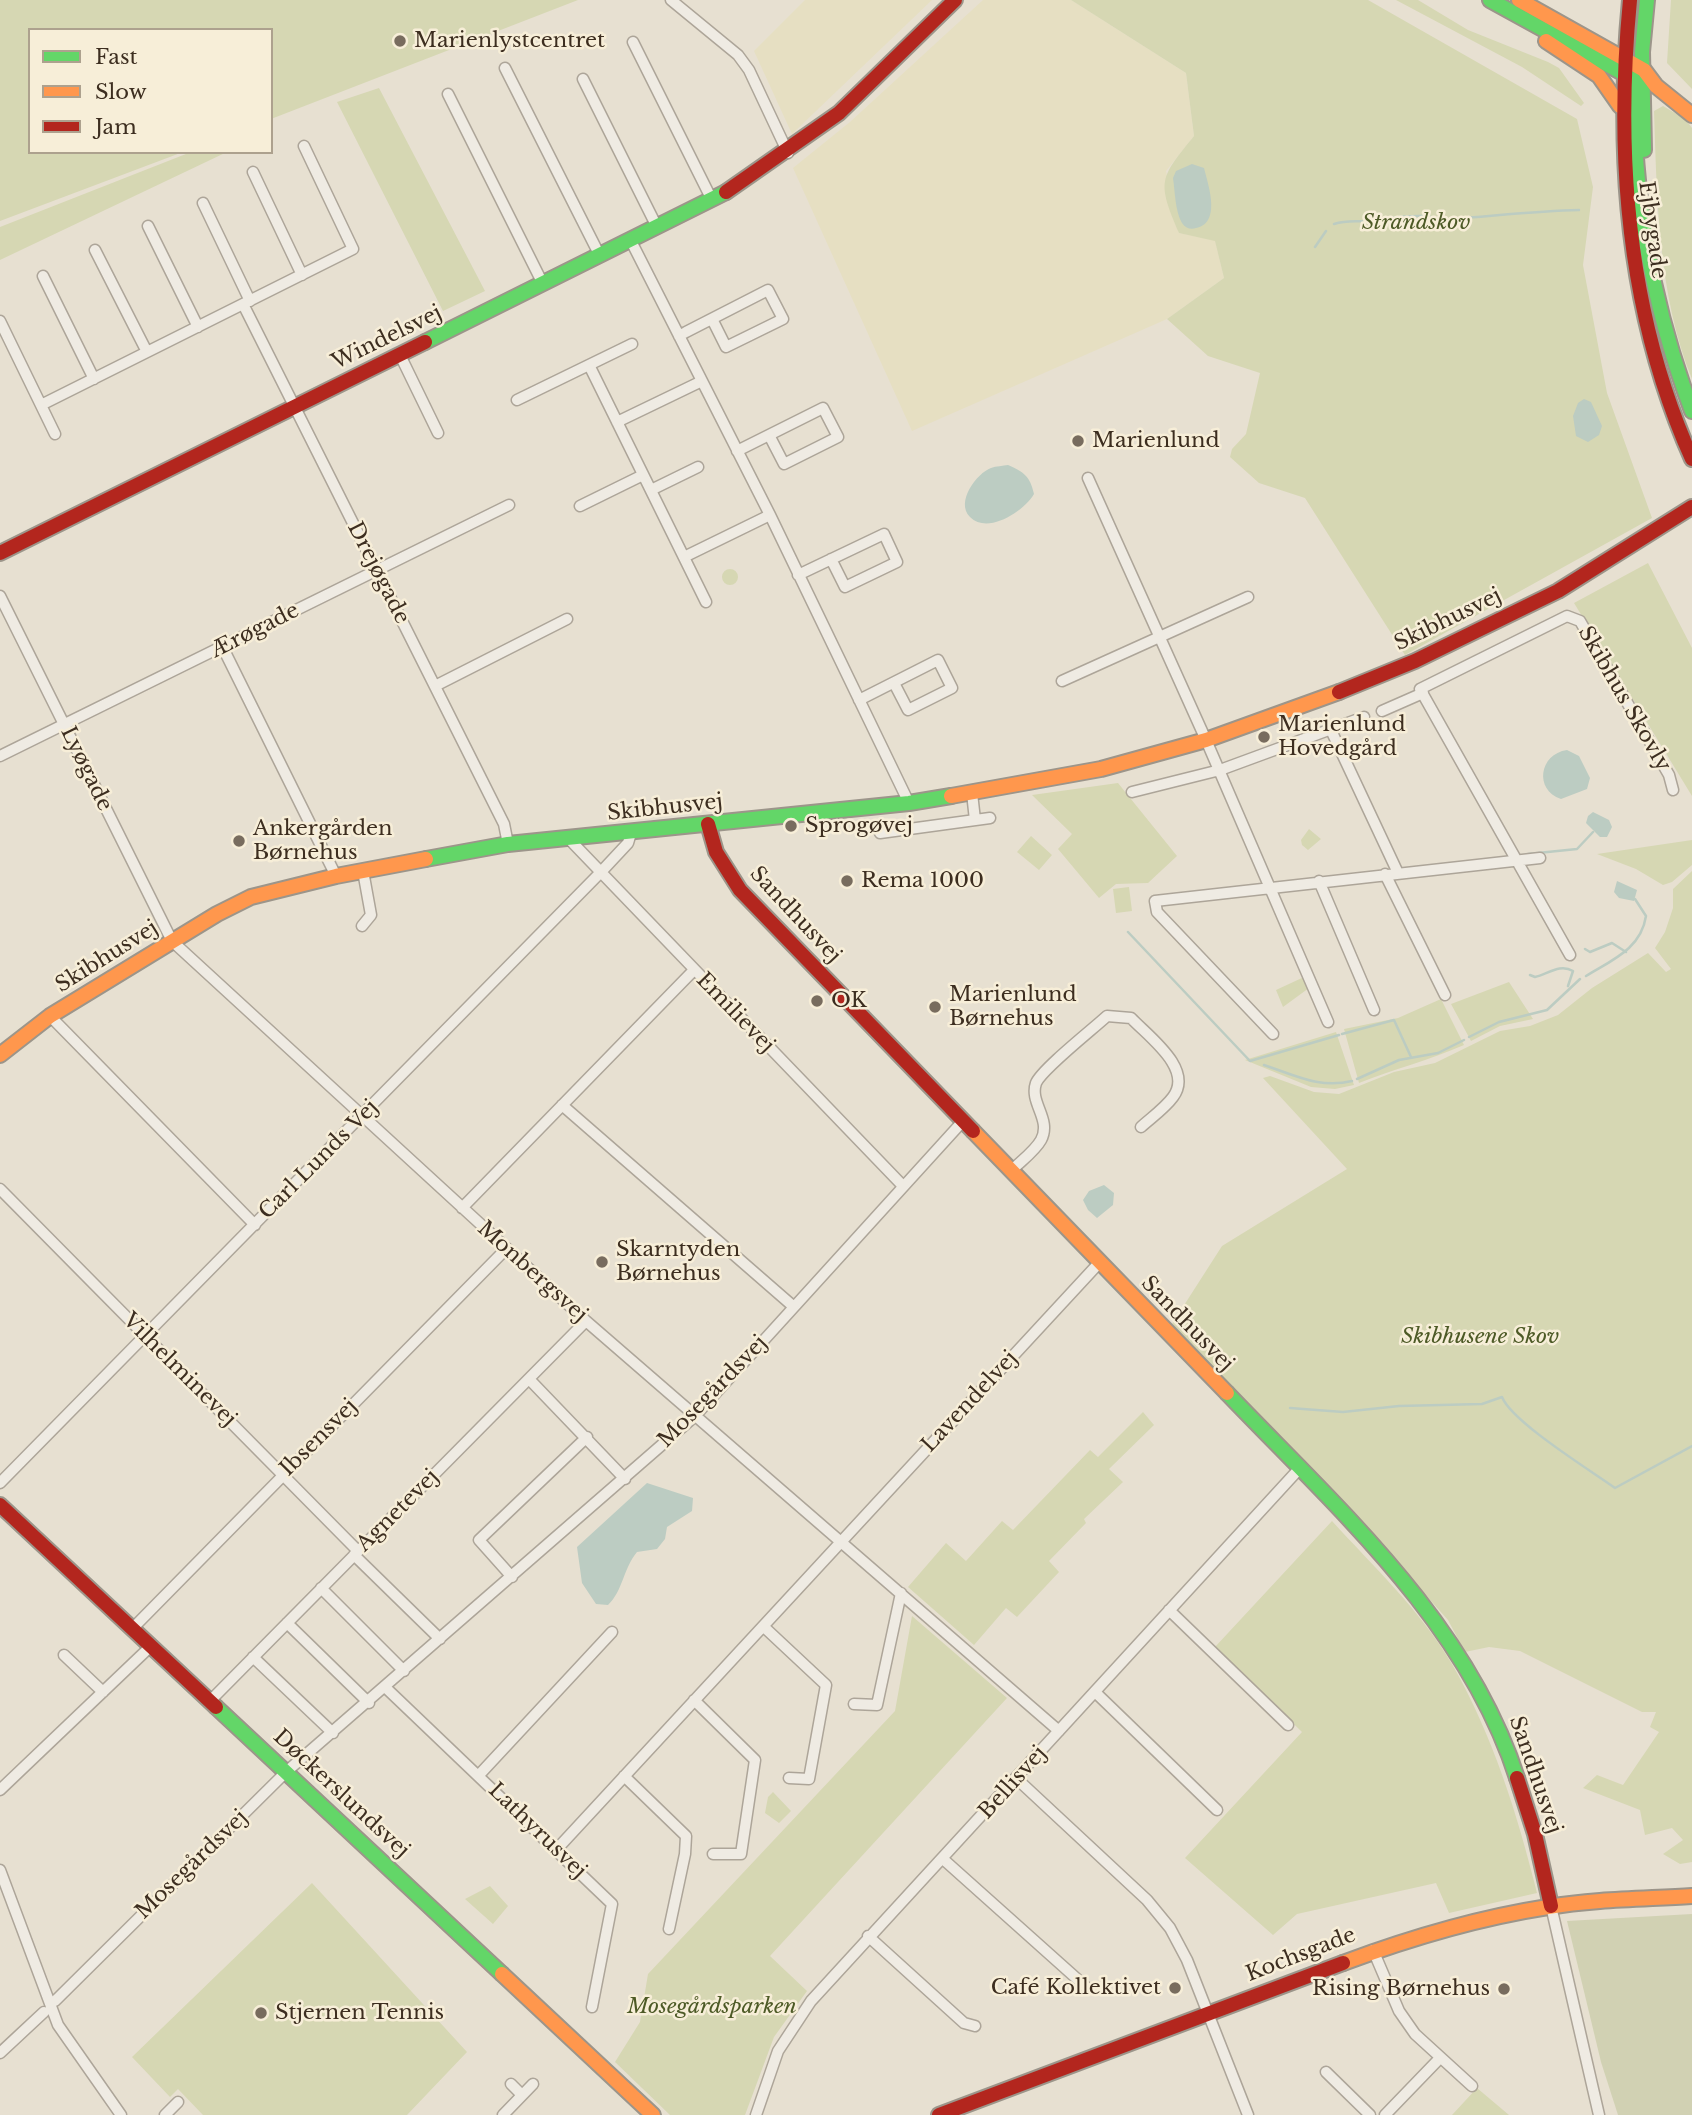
<!DOCTYPE html>
<meta charset="utf-8">
<style>
body{margin:0}
#map{position:relative;width:1692px;height:2115px;overflow:hidden;background:#e7e0d1;font-family:"Libre Baskerville",serif}
canvas{display:block}
.legend{position:absolute;left:28px;top:28px;width:245px;height:126px;box-sizing:border-box;background:#f7eed8;border:2px solid #ada18e;margin:0;padding:9px 12px;list-style:none;font-size:21px;color:#3d2e20}
.legend li{display:flex;align-items:center;gap:14px;height:35px}
.legend b{width:35px;border:2px solid #ada18e}
</style>
<div id="map">
<canvas width="1692" height="2115"></canvas>
<ul class="legend">
<li><b style="height:9px;background:#63d668"></b>Fast</li>
<li><b style="height:9px;background:#ff974d"></b>Slow</li>
<li><b style="height:9px;background:#b3261e"></b>Jam</li>
</ul>
</div>
<script>
const context = document.querySelector('canvas').getContext('2d');
context.lineJoin = 'round';
function paint(path, color) { context.fillStyle = color; context.fill(path, 'evenodd'); }
function trace(path, color, width, dash) { context.strokeStyle = color; context.lineWidth = width; context.lineCap = dash ? 'butt' : 'round'; context.setLineDash(dash || []); context.stroke(path); }
function write(font, color, halo, rows, align = 'center') {
  context.font = font + ' "Libre Baskerville",serif'; context.lineWidth = 5; context.setLineDash([]); context.textBaseline = 'middle'; context.strokeStyle = halo; context.fillStyle = color; for (const [text, x, y, turn = 0] of rows) {
    context.save(); context.translate(x, y); context.rotate((+turn || 0) * Math.PI / 180); context.textAlign = isNaN(turn) ? turn : align; if (halo) context.strokeText(text, 0, 0); context.fillText(text, 0, 0); context.restore();
  }
}
const farmland = new Path2D(`
 M805 0H932L792 134 754 51Z
 M983 0H1071L1186 73 1194 136 1166 171 1179 233 1215 240 1224 278 1167 319 912 431 793 168 850 122Z`);
const green = new Path2D(`
 M0 0H578L271 119V30H30V152H183L0 221Z
 M1071 0H1368L1577 119 1593 187 1583 265 1607 393 1652 518 1405 655 1305 498 1259 483 1230 457 1232 449 1246 434 1260 373 1208 356 1167 319 1224 278 1215 241 1179 233C1157 181 1159 179 1194 136L1186 73Z
 M1396 0H1418L1468 30 1548 62 1559 68 1584 103 1581 106 1522 67Z
 M1671 0H1692V89L1667 63Z
 M379 88 485 291 443 311 337 102Z
 M1663 106 1685 119 1692 128V379C1658 294 1657 201 1654 111Z
 M191 152H227L0 260V227Z
 M1648 563 1692 648V796L1574 603Z
 M722 577a8 8 0 1 1 16 0a8 8 0 1 1-16 0Z
 M1118 783 1177 856 1148 883 1116 884 1099 898 1058 849 1072 834 1032 795Z
 M1309 829 1321 839 1308 850 1302 845 1301 840Z
 M1031 836 1052 855 1039 870 1017 852Z
 M1692 840V865L1672 882 1663 885 1636 869 1597 854Z
 M1692 871V1862L1680 1864 1663 1854 1683 1840 1672 1828 1645 1835 1640 1810 1583 1788 1597 1775 1623 1785 1659 1732 1650 1727 1656 1712H1642L1520 1651 1489 1647 1465 1652 1448 1620 1345 1505 1172 1324 1222 1246 1347 1169 1263 1078 1270 1076 1314 1092 1339 1094 1394 1072 1435 1063 1500 1031 1530 1026 1558 1015 1592 988 1648 953 1666 972 1671 969 1655 948 1665 932 1673 908V889Z
 M1129 887 1132 911 1116 913 1113 889Z
 M1304 977 1309 988 1283 1007 1276 990Z
 M1509 982 1533 1019 1500 1026 1471 1041 1451 1004Z
 M1441 999 1464 1045C1430 1060 1394 1069 1359 1083L1344 1029 1398 1018Z
 M1336 1032 1354 1085 1335 1089 1311 1087 1245 1060Z
 M1143 1412 1154 1425 1109 1469 1123 1482 1084 1519 1086 1523 1049 1561 1059 1572 1017 1617 1006 1608 974 1645 908 1587 946 1543 966 1561 1002 1521 1013 1530 1090 1450 1098 1457Z
 M1332 1521C1373 1566 1421 1611 1452 1664 1493 1736 1517 1813 1537 1893L1449 1913 1436 1883 1297 1914 1273 1935 1185 1858 1302 1732 1215 1647Z
 M912 1616 1007 1698 770 1956 807 1991 774 2037 745 2115H670L615 2062 640 2022 648 1974 895 1711Z
 M773 1792 791 1811 779 1823 765 1813 768 1797Z
 M312 1883 467 2052 407 2115H203L178 2089 170 2097 132 2057Z
 M490 1886 508 1906 493 1924 465 1899Z
 M1477 2088 1509 2115H1452Z`);
const cemetery = new Path2D(`
 M1692 1914V2115H1618L1601 2062 1567 1921Z`);
const water = new Path2D(`
 M1192 164 1204 168C1208 184 1222 223 1196 228 1191 230 1185 228 1182 223 1175 211 1175 191 1173 178L1176 171Z
 M1584 399 1591 402 1602 426 1599 435 1588 442 1576 436 1573 416 1578 403Z
 M1008 465C1024 472 1030 476 1034 494 1024 511 988 535 970 517 955 502 977 473 991 468 996 466 1003 466 1008 465Z
 M1567 750 1579 756 1590 778 1587 789 1561 799C1534 790 1539 754 1567 750Z
 M1593 812 1609 820 1612 827 1607 837H1600L1586 823 1588 816Z
 M1617 881 1637 890 1634 901 1619 898 1614 892Z
 M1104 1185 1114 1193 1113 1205 1097 1218 1088 1210 1083 1200 1089 1191Z
 M647 1483 693 1498 692 1511 667 1527 665 1539 657 1549 637 1552C623 1569 623 1591 608 1605L596 1604 582 1583 577 1547Z`);
const stream = new Path2D(`
 M1334 224C1347 220 1354 222 1366 221 1385 219 1404 215 1424 216 1433 217 1442 220 1451 219 1494 216 1536 211 1579 210
 M1315 247 1326 231
 M1528 854 1577 849 1593 832
 M1128 932 1250 1061 1339 1035
 M1585 949 1590 952 1612 943 1626 952
 M1530 975 1535 977C1548 974 1560 963 1573 971L1568 986
 M1586 976C1612 960 1641 949 1646 916L1635 899
 M1342 1034 1394 1020 1411 1057
 M1469 1037 1499 1022 1547 1010 1580 979
 M1264 1065C1295 1075 1319 1089 1352 1081
 M1357 1079 1399 1060 1438 1053 1464 1040
 M1290 1408 1343 1412 1399 1406 1482 1404 1502 1397C1512 1422 1590 1470 1615 1488L1692 1446`);
const street = new Path2D(`
 M671 0 738 55 749 70 788 153
 M633 42 712 200
 M505 68 600 256
 M583 79 657 227
 M448 94 543 284
 M253 172 302 275
 M203 203 250 301
 M148 226 198 327
 M631 241 770 515 909 803
 M95 250 147 352
 M43 276 94 379
 M243 304 504 824 508 844
 M0 321 55 434
 M679 336 686 332 768 290 783 319 726 347 712 319
 M400 355 438 433
 M589 365 706 602
 M517 400 632 344
 M41 405 353 249 304 146
 M617 422 702 381
 M737 451 823 408 838 437 784 464 769 435
 M1088 478 1206 740 1328 1022
 M651 490 698 467
 M580 506 643 475
 M684 557 770 515
 M798 575 884 534 897 562 845 587 831 559
 M0 596 172 941 586 1321 1059 1731
 M223 648 336 876
 M1062 681 1248 597
 M435 686 567 619
 M859 700 938 660 952 688 908 710 894 683
 M1382 711 1423 693
 M1330 728 1398 873
 M0 756 509 505
 M1132 792 1220 770 1364 717
 M972 793 975 820
 M880 833 990 818
 M569 839 903 1186
 M1385 874 1445 995
 M1319 881 1374 1010
 M362 926 371 915 363 871
 M1570 955 1420 689 1567 616 1580 621 1669 775 1673 790
 M50 1016 255 1225
 M1273 1034 1157 912 1155 901 1540 858
 M562 1105 794 1307
 M1011 1171C1021 1161 1035 1151 1041 1140 1052 1119 1029 1103 1036 1083 1042 1069 1093 1029 1107 1016L1131 1018C1149 1037 1194 1069 1173 1097 1165 1108 1151 1118 1141 1127
 M0 1189 358 1551
 M462 1208 694 970
 M529 1379 625 1479
 M0 1483 600 873 628 843 631 833
 M354 1555 440 1639
 M512 1577 479 1540 587 1437
 M321 1588 404 1671
 M1169 1610 1288 1725
 M287 1623 369 1703
 M764 1627 826 1685 809 1779 789 1778
 M132 1629 506 1249
 M64 1655 103 1692
 M253 1657 333 1733
 M386 1688 612 1904 592 2007
 M1095 1692 1217 1810
 M694 1700 755 1760 741 1854H713
 M210 1701 586 1321
 M854 1704 877 1705 901 1593
 M479 1775 612 1632
 M624 1776 686 1836 685 1854 669 1929
 M1017 1779 1147 1900 1170 1928 1187 1960 1248 2115
 M0 1790 151 1646
 M557 1849 1099 1263
 M943 1859 1085 1986
 M0 1870 58 2025 121 2115
 M1551 1906 1599 2115
 M868 1936 964 2023 975 2026
 M1373 1950 1399 2011 1415 2034 1472 2086
 M55 2001 286 1772 695 1416 963 1121
 M0 2053 44 2012
 M1326 2072 1370 2115
 M511 2084 522 2095
 M165 2115 178 2102
 M503 2115 533 2084
 M756 2115 778 2051 811 2001 1299 1469
 M1385 2115 1440 2058`);
const fast = new Path2D(`
 M1490 0 1632 78
 M1627 65 1633 78C1633 195 1651 302 1692 411
 M1644 150 1642 52 1647 0
 M425 342 726 192
 M426 859 508 844 909 803 951 796
 M1227 1393C1337 1508 1467 1622 1517 1778
 M216 1707 502 1974`);
const slow = new Path2D(`
 M1519 0 1644 70 1656 86 1692 115
 M1546 41 1599 76 1620 106
 M951 796 1101 769 1206 740 1339 692
 M0 1055 50 1016 217 914 251 897 336 876 426 859
 M973 1131 1227 1393
 M1343 1963C1410 1938 1477 1918 1548 1907 1595 1899 1644 1899 1692 1896
 M502 1974 653 2115`);
const jam = new Path2D(`
 M1630 0C1615 156 1627 314 1692 459
 M726 192 839 113 955 0
 M0 553 425 342
 M1339 692 1415 661 1558 591 1692 507
 M708 824 716 852 740 890 973 1131
 M0 1505 216 1707
 M1517 1778 1535 1834 1551 1906
 M939 2115 1343 1963`);
const markers = [
 [400,41,7,"#786c5e"],
 [1078,441,7,"#786c5e"],
 [1264,737,7,"#786c5e"],
 [791,826,7,"#786c5e"],
 [239,841,7,"#786c5e"],
 [847,881,7,"#786c5e"],
 [817,1001,7,"#786c5e"],
 [935,1007,7,"#786c5e"],
 [602,1262,7,"#786c5e"],
 [1175,1988,7,"#786c5e"],
 [1504,1989,7,"#786c5e"],
 [261,2013,7,"#786c5e"]
];
const poiNames = [
 ["Marienlystcentret",414,41],
 ["Marienlund",1092,441],
 ["Marienlund",1278,725],
 ["Hovedgård",1278,749],
 ["Sprogøvej",805,826],
 ["Ankergården",253,829],
 ["Børnehus",253,853],
 ["Rema 1000",861,881],
 ["Marienlund",949,995],
 ["Børnehus",949,1019],
 ["OK",831,1001],
 ["Skarntyden",616,1250],
 ["Børnehus",616,1274],
 ["Café Kollektivet",1161,1988,"right"],
 ["Rising Børnehus",1490,1989,"right"],
 ["Stjernen Tennis",275,2013]
];
const parkNames = [
 ["Strandskov",1416,223],
 ["Skibhusene Skov",1480,1337],
 ["Mosegårdsparken",712,2007]
];
const streetNames = [
 ["Ejbygade",1652,230,82],
 ["Windelsvej",387,338,-26],
 ["Drejøgade",378,573,63],
 ["Skibhusvej",1448,620,-26],
 ["Ærøgade",255,631,-27],
 ["Skibhus Skovly",1624,699,60],
 ["Lyøgade",86,769,64],
 ["Skibhusvej",665,808,-6],
 ["Sandhusvej",795,915,47],
 ["Skibhusvej",107,957,-32],
 ["Emilievej",735,1013,46],
 ["Carl Lunds Vej",319,1160,-45],
 ["Monbergsvej",532,1272,42],
 ["Sandhusvej",1187,1324,46],
 ["Vilhelminevej",179,1370,45],
 ["Mosegårdsvej",713,1392,-46],
 ["Lavendelvej",970,1402,-47],
 ["Ibsensvej",319,1438,-45],
 ["Agnetevej",398,1511,-45],
 ["Sandhusvej",1535,1775,71],
 ["Bellisvej",1013,1783,-48],
 ["Døckerslundsvej",341,1794,43],
 ["Lathyrusvej",537,1831,44],
 ["Mosegårdsvej",192,1865,-44],
 ["Kochsgade",1301,1955,-21]
];
paint(farmland, '#e6dfc2');
paint(green, '#d6d7b3');
paint(cemetery, '#d1d1b3');
paint(water, '#bcccc2');
trace(stream, '#bcccc2', 2.5);
trace(street, '#ada599', 13);
trace(fast, '#9c958a', 18);
trace(slow, '#9c958a', 18);
trace(jam, '#9c958a', 18);
trace(street, '#efebe3', 10);
trace(fast, '#63d668', 14);
trace(slow, '#ff974d', 14);
trace(jam, '#b3261e', 14);
for (const [x, y, r, color] of markers) { const dot = new Path2D(); dot.arc(x, y, r, 0, 2 * Math.PI); context.fillStyle = color; context.fill(dot); trace(dot, '#f7eed8', 2.5); }
write('21px', '#3d2e20', '#f7eed8', poiNames, 'left');
write('italic 21px', '#4d5a26', '#f7eed8', parkNames);
write('21px', '#3d2e20', '#f7eed8', streetNames);
</script>
